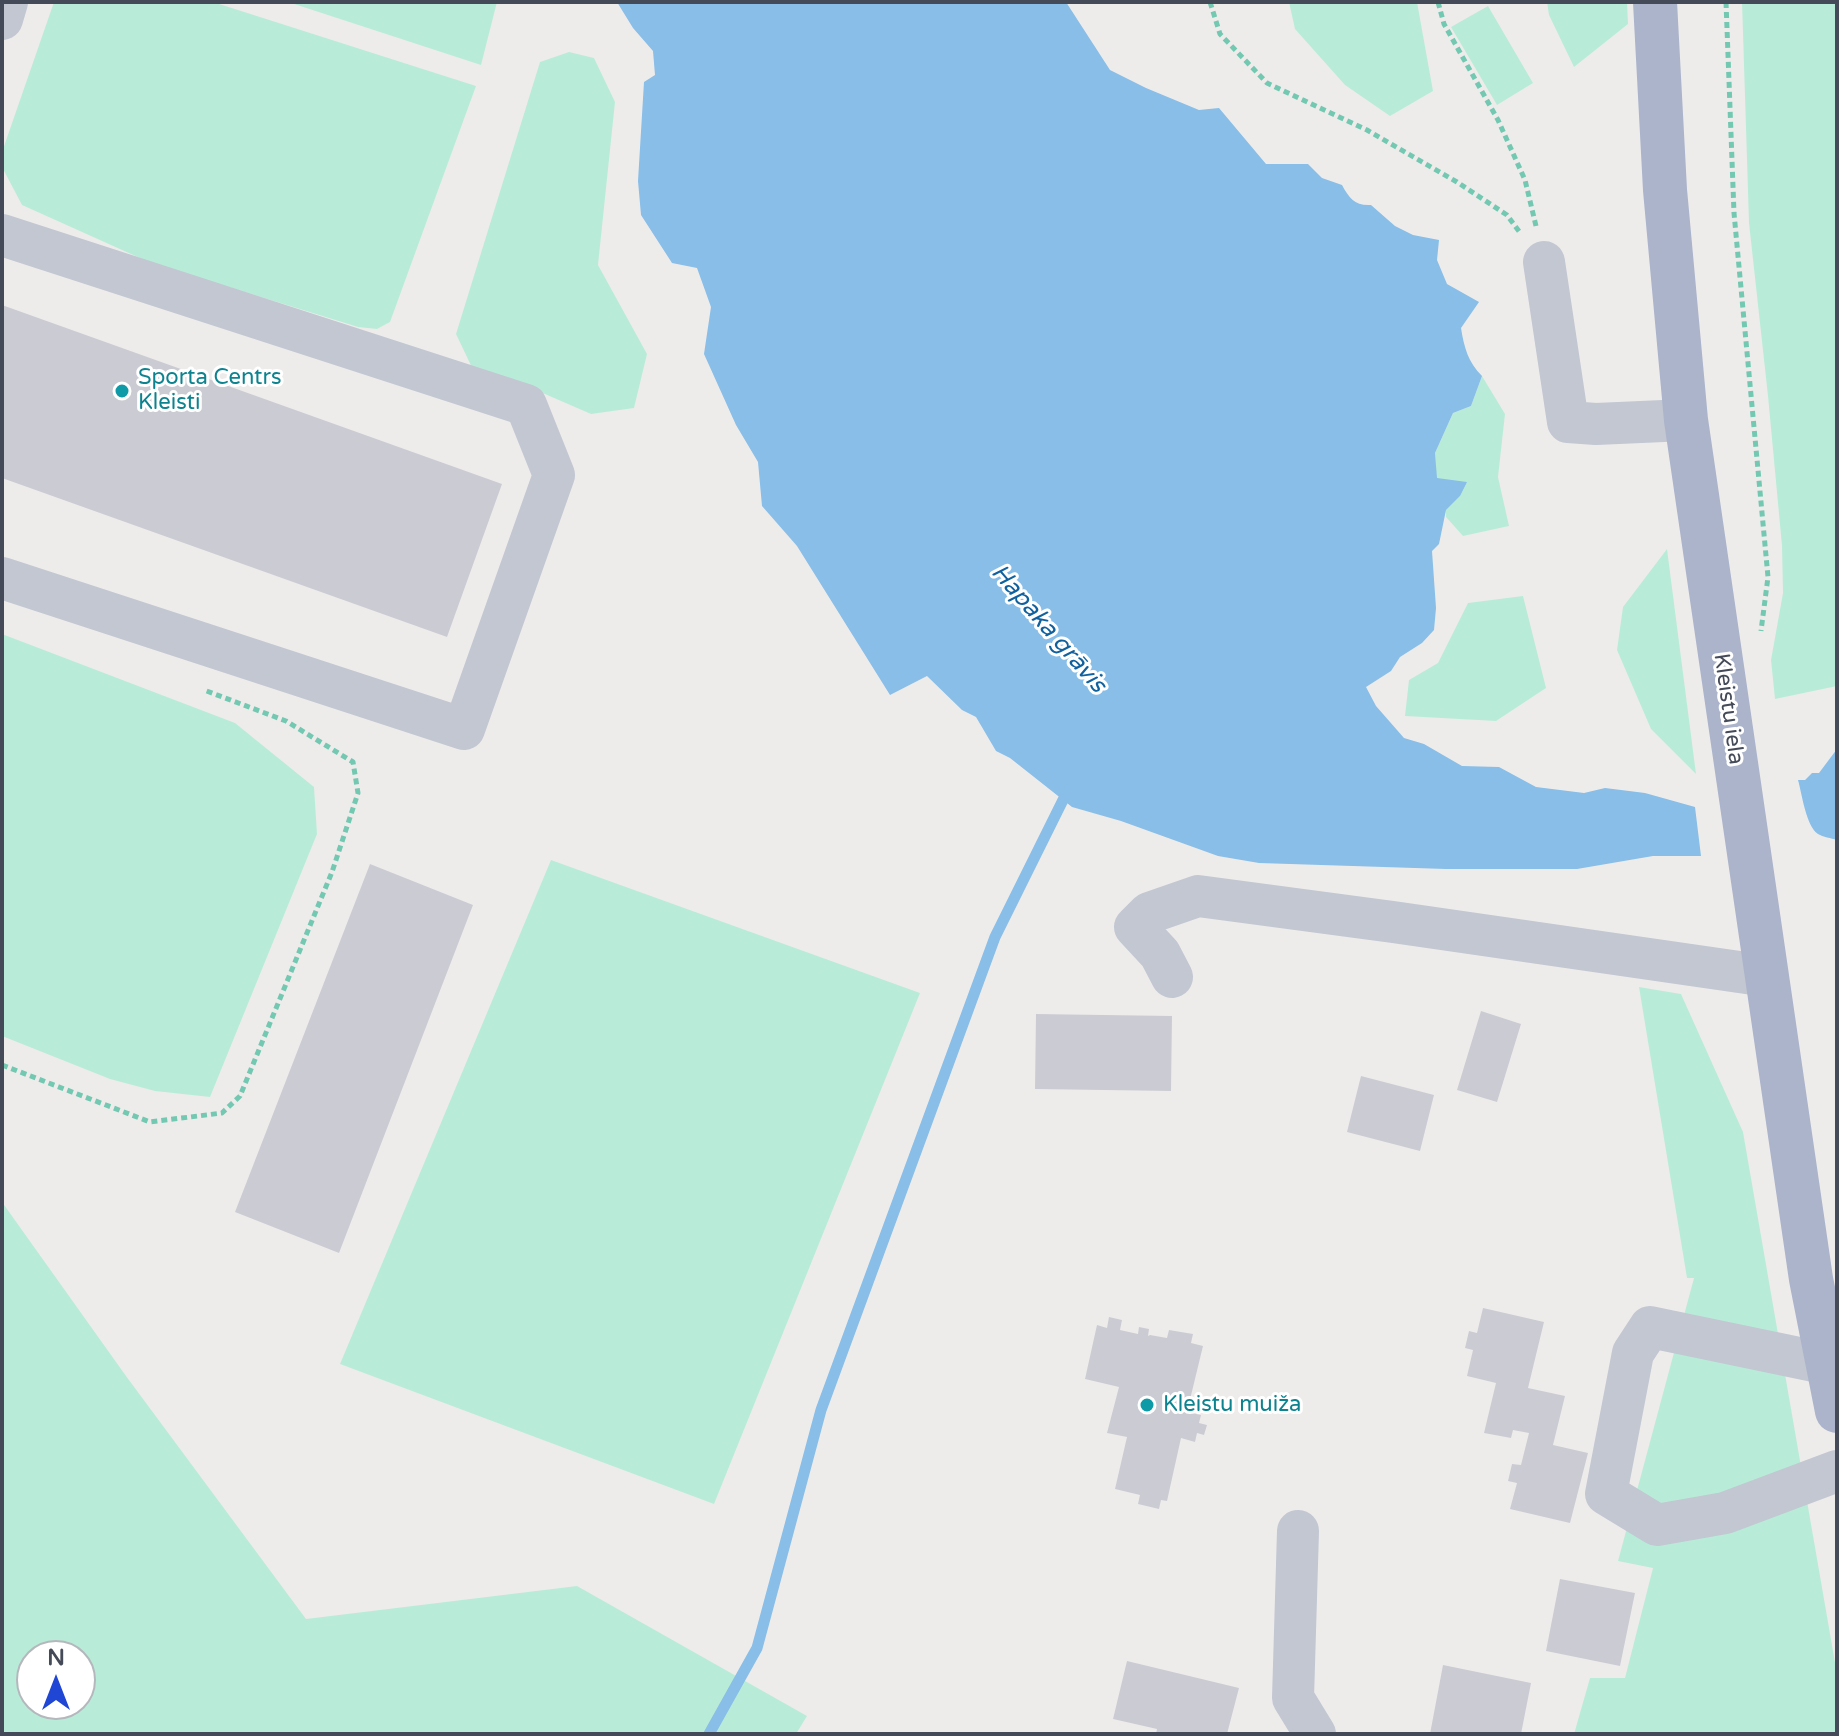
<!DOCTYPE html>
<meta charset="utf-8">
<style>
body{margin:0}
#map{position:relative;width:1839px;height:1736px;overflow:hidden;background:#eeeceb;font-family:"Varela Round",sans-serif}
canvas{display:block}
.frame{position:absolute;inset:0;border:4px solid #444a58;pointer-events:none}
.north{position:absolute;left:16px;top:1640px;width:80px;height:80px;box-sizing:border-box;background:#fff;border:2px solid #b4b7bc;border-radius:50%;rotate:0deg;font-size:22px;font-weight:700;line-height:32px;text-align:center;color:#444a58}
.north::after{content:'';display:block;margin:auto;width:28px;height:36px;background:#1f46d4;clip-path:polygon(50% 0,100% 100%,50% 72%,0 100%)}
</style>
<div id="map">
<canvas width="1839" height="1736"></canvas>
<div class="frame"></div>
<div class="north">N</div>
</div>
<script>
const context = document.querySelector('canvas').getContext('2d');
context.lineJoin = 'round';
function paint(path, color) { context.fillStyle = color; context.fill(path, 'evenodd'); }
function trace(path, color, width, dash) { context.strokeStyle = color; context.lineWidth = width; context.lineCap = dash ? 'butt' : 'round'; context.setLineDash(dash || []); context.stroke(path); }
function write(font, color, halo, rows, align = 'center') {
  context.font = font + ' "Varela Round",sans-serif'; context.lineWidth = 6; context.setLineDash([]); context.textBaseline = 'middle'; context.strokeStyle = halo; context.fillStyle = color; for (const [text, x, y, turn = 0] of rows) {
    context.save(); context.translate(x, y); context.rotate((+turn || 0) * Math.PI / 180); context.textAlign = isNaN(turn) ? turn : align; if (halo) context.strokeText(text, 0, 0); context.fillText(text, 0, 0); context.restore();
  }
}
const green = new Path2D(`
 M54 2H213L476 86 390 322 377 329 358 327 151 263 22 205 2 167V152Z
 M288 2H497L481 65Z
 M1289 2H1417L1433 91 1390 116 1345 85 1295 29Z
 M1547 2H1627L1628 24 1574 67 1549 15Z
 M1742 2H1837V686L1775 699 1771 660 1783 593 1782 546 1768 396 1749 223Z
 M1488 6 1533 83 1497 105 1451 27Z
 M569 52 594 58 615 102 598 265 647 354 634 408 591 414 538 391 476 376 456 334 540 62Z
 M1482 376 1505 414 1498 477 1509 526 1463 536 1446 517V510L1460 496 1436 478 1435 453 1453 413 1471 406Z
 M1667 549 1696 774 1651 729 1617 650 1623 607Z
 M1523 596 1546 688 1496 721 1405 716 1409 680 1438 663 1468 603Z
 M2 634 235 723 314 787 317 834 210 1097 155 1091 110 1079 2 1036Z
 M551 860 920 993 714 1504 340 1364Z
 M1639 987 1681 994 1743 1132 1837 1674V1734H1574L1590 1678H1625L1653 1568 1618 1561 1694 1278H1687Z
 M2 1202 126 1376 306 1619 577 1586 807 1716 796 1734H2ZM32 1656H80V1704H32Z`);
const water = new Path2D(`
 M617 2H1066L1110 70 1146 88 1199 110 1219 108 1266 164H1308L1322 178 1342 185C1349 198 1355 206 1371 205L1395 226 1413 235 1439 240 1437 260 1447 284 1479 302 1461 328C1464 347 1468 362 1482 376L1471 406 1453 413 1435 453 1437 478 1467 482 1460 496 1446 510 1439 544 1432 551 1436 608 1434 630 1422 643 1400 657 1391 671 1366 687 1376 706 1404 738 1424 744 1462 766 1499 767 1536 787 1584 793 1605 788 1645 793 1695 807 1701 856H1653L1577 869H1446L1259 863 1218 856 1121 821 1072 807 1010 758 996 751 976 717 962 710 927 676 890 695 797 546 762 506 758 462 736 425 704 354 711 307 697 268 672 263 641 215 638 181 644 82 655 75 653 51 633 28Z
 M1837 749V840C1831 838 1823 837 1818 834 1806 826 1802 794 1798 780H1805L1812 773H1819Z`);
const stream = new Path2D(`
 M709 1734 757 1648 821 1410 995 937 1063 800 1070 789`);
const building = new Path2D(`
 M2 305 502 484 447 637 2 478Z
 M370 864 473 905 339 1253 235 1212Z
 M1481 1011 1521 1024 1497 1102 1457 1090Z
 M1036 1014 1172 1016 1171 1091 1035 1089Z
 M1361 1076 1434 1095 1420 1151 1347 1132Z
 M1483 1308 1544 1322 1528 1388 1565 1396 1553 1445 1588 1453 1570 1523 1510 1509 1517 1483 1508 1481 1512 1464 1521 1465 1529 1433 1513 1430 1511 1438 1484 1433 1496 1383 1467 1376 1473 1350 1465 1348 1469 1331 1477 1333Z
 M1109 1317 1122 1320 1120 1330 1138 1334 1139 1327 1149 1329 1148 1336 1150 1335 1167 1338 1169 1330 1193 1334 1191 1343 1203 1346 1187 1412 1201 1415 1199 1423 1207 1425 1204 1435 1197 1433 1195 1442 1181 1438 1167 1501 1161 1500 1159 1509 1138 1504 1140 1495 1115 1489 1127 1437 1107 1433 1119 1387 1085 1379 1097 1325 1107 1328Z
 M1560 1579 1635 1593 1620 1666 1546 1651Z
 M1127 1661 1239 1688 1227 1734H1156L1157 1729 1113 1719Z
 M1443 1665 1531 1683 1521 1734H1430Z`);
const path = new Path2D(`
 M1210 2 1220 34 1267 83 1367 130 1457 182 1507 215 1521 234
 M1438 2 1444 24 1498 120 1525 180 1536 226
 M1726 2 1734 213 1768 577 1761 631
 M2 1065 150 1122 222 1113 240 1096 332 872 358 793 353 762 286 721 204 690`);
const minor = new Path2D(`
 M2 19 7 2
 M2 235 526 405 554 475 464 729 2 578
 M1544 262 1568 422 1596 424 1686 420
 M1172 977 1160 954 1135 927 1149 913 1198 896 1393 922 1767 976
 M1828 1364 1650 1327 1633 1353 1606 1494 1657 1525 1725 1513 1837 1471
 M1298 1531 1293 1698 1315 1734`);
const major = new Path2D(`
 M1655 2 1665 190 1686 420 1811 1279 1837 1411`);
const markers = [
 [122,391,8,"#0f9aa8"],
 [1147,1405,8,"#0f9aa8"]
];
const cultureNames = [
 ["Sporta Centrs",138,378],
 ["Kleisti",138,403],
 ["Kleistu muiža",1163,1405]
];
const streetNames = [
 ["Kleistu iela",1728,709,82]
];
const waterNames = [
 ["Hapaka grāvis",1048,629,49]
];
paint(green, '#b9ecd8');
paint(water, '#88bee7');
trace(stream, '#88bee7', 11);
paint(building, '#cbccd3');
trace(path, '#73c8b1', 5, [6, 4]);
trace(minor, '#c2c7d2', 42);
trace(major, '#abb4ca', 44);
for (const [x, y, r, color] of markers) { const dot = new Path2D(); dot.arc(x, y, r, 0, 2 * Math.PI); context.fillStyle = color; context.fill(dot); trace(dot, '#fff', 3); }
write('22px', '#0d838f', '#fff', cultureNames, 'left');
write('22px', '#444a58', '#fff', streetNames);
write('italic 24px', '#11619e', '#fff', waterNames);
</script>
